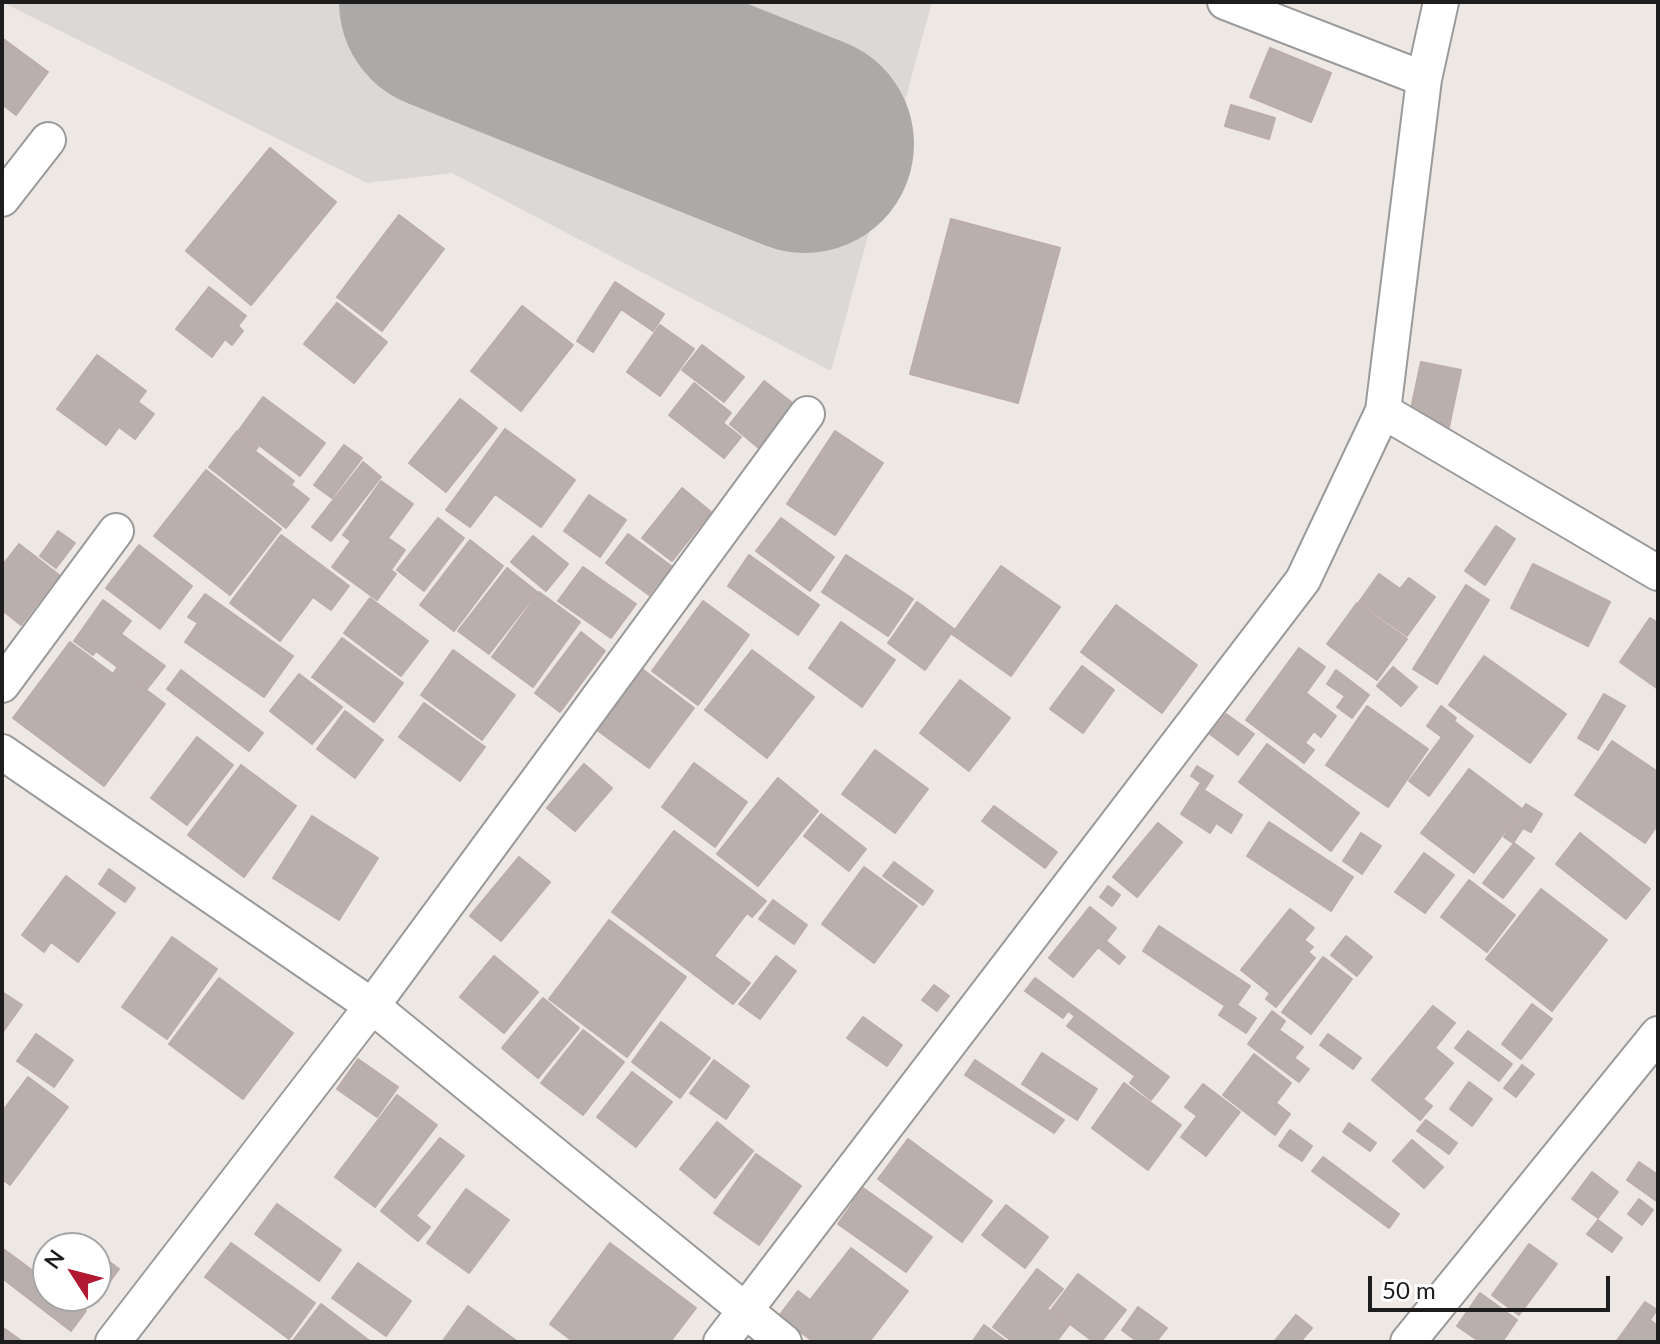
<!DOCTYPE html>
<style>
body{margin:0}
#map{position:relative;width:1660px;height:1344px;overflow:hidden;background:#ede8e4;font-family:Lato,sans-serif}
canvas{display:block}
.frame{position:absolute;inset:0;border:4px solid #1d1d1d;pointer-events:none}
.north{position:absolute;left:32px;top:1232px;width:80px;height:80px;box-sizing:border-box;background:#fff;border:2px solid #a5a5a5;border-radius:50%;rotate:306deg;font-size:22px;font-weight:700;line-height:32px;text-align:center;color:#1d1d1d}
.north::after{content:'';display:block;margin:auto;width:28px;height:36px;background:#b11832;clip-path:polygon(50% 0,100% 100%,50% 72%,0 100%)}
.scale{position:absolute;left:1368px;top:1276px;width:242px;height:36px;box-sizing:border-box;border:4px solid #1d1d1d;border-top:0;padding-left:10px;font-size:24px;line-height:28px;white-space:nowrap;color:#1d1d1d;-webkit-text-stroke:6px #fff;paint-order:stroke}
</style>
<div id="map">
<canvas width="1660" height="1344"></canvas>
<div class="frame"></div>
<div class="north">N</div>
<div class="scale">50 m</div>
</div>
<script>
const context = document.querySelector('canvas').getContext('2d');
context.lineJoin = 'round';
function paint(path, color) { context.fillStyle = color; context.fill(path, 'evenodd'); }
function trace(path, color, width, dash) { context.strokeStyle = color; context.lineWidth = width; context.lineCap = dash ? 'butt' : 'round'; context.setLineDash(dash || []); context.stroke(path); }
const airport = new Path2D(`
 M2 2H932L831 371 452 173 367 183Z`);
const runway = new Path2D(`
 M448 2 805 144`);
const building = new Path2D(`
 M2 38 48 72 16 115 2 104Z
 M1270 48 1331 73 1311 122 1250 97Z
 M1231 105 1275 118 1269 139 1225 126Z
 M270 148 336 202 251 305 186 251Z
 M399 215 444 249 382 331 337 297Z
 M951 219 1060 248 1018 403 910 374Z
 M615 282 664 314 653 331 621 309 593 352 577 341Z
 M209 287 246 316 238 326 243 331 232 345 225 339 212 357 176 329Z
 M337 303 387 342 354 383 304 344Z
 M522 306 573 345 521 411 471 371Z
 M660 325 694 349 660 396 627 372Z
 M702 345 744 377 724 402 682 370Z
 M97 355 146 391 138 402 154 414 135 439 119 427 106 445 57 409Z
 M1421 362 1461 370 1449 427 1409 418Z
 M764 381 795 405 760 449 730 424Z
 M694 383 731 413 723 423 741 437 724 458 669 415Z
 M263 397 325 443 300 476 239 430Z
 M460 399 497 428 446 492 409 463Z
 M505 429 575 480 541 527 495 494 470 527 446 510Z
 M237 431 258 447 255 451 294 481 291 485 309 499 286 528 209 467Z
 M835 431 883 463 835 535 787 504Z
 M344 445 362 458 332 498 314 485Z
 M363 462 381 477 331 541 312 527Z
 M206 470 281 529 230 595 154 536Z
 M381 481 413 504 388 538 405 550 391 570 396 574 377 600 332 567 351 541 343 535Z
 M682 488 711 512 672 561 642 538Z
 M589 495 626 520 600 557 564 531Z
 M438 518 464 538 424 591 397 570Z
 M781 518 834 557 810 591 756 551Z
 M1496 526 1515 539 1485 585 1465 571Z
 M58 531 75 543 56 568 40 556Z
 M628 534 671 566 649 595 606 563Z
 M281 535 349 586 331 610 313 597 280 641 230 603Z
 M533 536 568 564 546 591 511 562Z
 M470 540 503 566 454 631 420 605Z
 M19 544 59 575 21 625 2 610V566Z
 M139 545 192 586 160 629 106 588Z
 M749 555 819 605 798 635 728 586Z
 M846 555 913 599 888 636 822 592Z
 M1533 564 1610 602 1588 646 1511 608Z
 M1001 566 1060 607 1011 676 952 634Z
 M583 567 636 604 611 638 558 601Z
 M507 568 537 592 489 654 458 631Z
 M1379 574 1400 589 1409 578 1435 597 1407 636 1359 602Z
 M1466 585 1489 600 1437 684 1413 669Z
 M539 592 580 622 533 687 492 657Z
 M205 594 293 656 264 697 185 642 198 623 188 617Z
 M370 598 428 641 401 676 344 633Z
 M103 600 131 621 121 634 165 666 147 689 96 651 93 655 74 641Z
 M703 601 749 635 698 705 652 671Z
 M917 602 954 629 925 670 888 643Z
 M1357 603 1407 639 1377 680 1327 644Z
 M1116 605 1197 665 1162 713 1081 652Z
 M1650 618 1658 623V689L1620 662Z
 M841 622 895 660 862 707 809 668Z
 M581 632 605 651 560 712 535 693Z
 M342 638 403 683 374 722 312 677Z
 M70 642 113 674 117 668 165 704 104 786 13 718Z
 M1299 648 1325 667 1306 693 1336 716 1321 737 1314 731 1305 743 1314 750 1304 763 1246 720Z
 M453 650 515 695 482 740 421 695Z
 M752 650 814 697 767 758 705 710Z
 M1484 656 1566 714 1530 763 1449 705Z
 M638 666 694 708 649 768 593 727Z
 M1082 666 1114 690 1083 733 1050 709Z
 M1393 667 1417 687 1401 706 1377 686Z
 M181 670 263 733 249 751 167 689Z
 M1336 670 1369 695 1352 718 1337 707 1345 696 1327 684Z
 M299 674 342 707 312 744 270 711Z
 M960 680 1010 718 969 771 920 733Z
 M1604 694 1625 706 1598 750 1578 738Z
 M424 703 485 747 460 781 399 737Z
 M1367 706 1428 749 1388 807 1326 765Z
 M1441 706 1456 718 1454 721 1473 736 1429 796 1409 781 1442 737 1427 726Z
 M345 711 383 740 355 778 317 749Z
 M1226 714 1254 734 1238 755 1210 734Z
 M197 737 233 765 187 825 151 798Z
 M1612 741 1658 772V824L1645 843 1575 795Z
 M1267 744 1359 813 1331 851 1239 782Z
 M875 750 928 789 895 833 842 794Z
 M694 763 747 802 715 847 662 807Z
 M584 764 612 788 575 831 547 808Z
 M241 765 296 806 244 877 188 835Z
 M1197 766 1213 776 1204 790 1242 815 1231 833 1216 823 1210 833 1181 814 1201 783 1191 776Z
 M1469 769 1522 809 1474 873 1421 833Z
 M778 778 818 811 758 886 717 854Z
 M1526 804 1542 814 1531 832 1523 828 1513 843 1504 837Z
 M994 806 1057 852 1045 868 982 821Z
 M821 814 866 849 849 871 804 836Z
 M312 816 378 858 339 920 273 878Z
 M1269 822 1353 877 1331 911 1247 856Z
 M1158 823 1182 842 1137 897 1113 877Z
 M674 831 766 901 752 917 747 913 714 956 750 983 733 1004 612 912Z
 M1361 833 1381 846 1362 874 1343 861Z
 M1580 833 1650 889 1626 919 1556 864Z
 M1514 843 1534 858 1503 898 1483 883Z
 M1424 853 1454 875 1425 913 1395 892Z
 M519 857 550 882 501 941 470 916Z
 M894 862 933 891 923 905 883 876Z
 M864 867 917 906 874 963 822 924Z
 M109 869 135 888 125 902 99 884Z
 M66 876 115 913 78 962 51 942 44 952 22 935Z
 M1469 880 1515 915 1487 952 1441 917Z
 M1108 886 1120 895 1112 906 1100 897Z
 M1541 889 1607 940 1552 1011 1486 959Z
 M773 900 807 925 794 944 759 919Z
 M1090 907 1116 928 1106 941 1125 957 1119 964 1098 947 1073 977 1049 958Z
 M1290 909 1314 928 1304 940 1313 947 1308 952 1315 958 1276 1007 1266 999 1270 993 1241 970Z
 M609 920 686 977 627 1057 549 999Z
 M1159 926 1250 986 1237 1005 1256 1018 1246 1033 1219 1015 1225 1006 1143 951Z
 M1346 936 1372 957 1357 976 1331 955Z
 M172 937 217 969 167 1039 122 1007Z
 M494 956 538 992 504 1033 460 997Z
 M776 956 796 971 760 1019 739 1004Z
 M1323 957 1352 979 1311 1034 1282 1012Z
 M219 978 293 1033 243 1099 169 1044Z
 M1035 978 1169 1077 1151 1100 1130 1083 1135 1076 1067 1026 1075 1016 1068 1011 1063 1018 1025 991Z
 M934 985 949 996 937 1011 922 1000Z
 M2 992 22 1005 2 1033Z
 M543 998 579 1028 538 1078 502 1048Z
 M1532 1004 1552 1019 1521 1059 1502 1044Z
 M1433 1006 1455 1023 1435 1048 1453 1063 1423 1099 1432 1106 1420 1120 1372 1080Z
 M1272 1011 1285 1021 1279 1030 1303 1047 1294 1058 1309 1069 1299 1082 1248 1044Z
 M863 1017 902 1045 887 1066 847 1038Z
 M661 1022 710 1058 680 1098 632 1062Z
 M583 1030 624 1062 583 1115 541 1083Z
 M1468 1031 1512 1064 1499 1081 1455 1048Z
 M36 1034 73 1060 54 1087 17 1061Z
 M1328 1034 1361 1058 1353 1069 1320 1045Z
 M1042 1053 1097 1089 1077 1120 1022 1084Z
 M1254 1054 1291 1083 1276 1103 1290 1114 1275 1135 1223 1095Z
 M358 1059 398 1087 377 1117 337 1089Z
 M714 1060 749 1086 726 1119 690 1093Z
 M975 1060 1064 1120 1054 1133 965 1075Z
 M1522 1065 1534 1074 1516 1097 1504 1088Z
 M632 1072 672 1102 636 1147 597 1117Z
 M28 1077 68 1107 10 1185 2 1179V1112Z
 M1469 1082 1492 1099 1472 1126 1450 1109Z
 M1124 1083 1181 1125 1148 1170 1092 1128Z
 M1203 1084 1240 1112 1206 1156 1181 1137 1197 1116 1185 1107Z
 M397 1095 437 1125 375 1207 335 1177Z
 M1426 1120 1457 1143 1449 1154 1417 1131Z
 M717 1122 753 1151 715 1198 680 1169Z
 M1349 1123 1376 1143 1370 1151 1343 1132Z
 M1290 1130 1312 1146 1302 1161 1279 1146Z
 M440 1138 464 1156 416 1216 430 1227 418 1241 381 1211Z
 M908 1139 992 1201 962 1242 878 1179Z
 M1412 1140 1443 1167 1424 1188 1393 1161Z
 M756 1154 801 1186 759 1245 714 1213Z
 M1323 1157 1399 1214 1389 1228 1312 1171Z
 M1639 1162 1658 1175V1202L1627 1180Z
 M1592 1172 1618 1192 1598 1218 1572 1199Z
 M863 1188 932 1237 906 1272 838 1224Z
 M466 1189 509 1220 469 1273 427 1243Z
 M1639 1199 1653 1210 1642 1225 1628 1214Z
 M277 1204 341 1250 319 1281 255 1234Z
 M1006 1205 1048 1237 1025 1268 982 1235Z
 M1598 1220 1622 1238 1612 1252 1587 1234Z
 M72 1233 91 1248H61Z
 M231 1243 315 1303 289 1339 205 1277Z
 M610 1243 696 1308 670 1342H574L550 1324Z
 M1529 1244 1557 1264 1519 1315 1492 1295Z
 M2 1248 48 1282V1296H66L86 1311 71 1331 2 1278Z
 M851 1248 908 1291 869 1342H814L779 1316 798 1291 810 1300Z
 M96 1252 119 1269 103 1291 96 1285Z
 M358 1263 411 1301 386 1336 332 1298Z
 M1037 1269 1063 1289 1047 1309 1069 1325 1056 1342H1013L993 1327Z
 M1078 1274 1126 1310 1101 1342H1094L1051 1310Z
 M1480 1293 1517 1320 1502 1342H1480L1457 1326Z
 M1645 1302 1657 1310 1650 1320 1658 1326V1342H1616Z
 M321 1304 371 1342H292Z
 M468 1306 518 1342H442Z
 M1138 1307 1167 1328 1156 1342H1138L1122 1330Z
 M1296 1315 1312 1328 1300 1342H1274Z
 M984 1325 1007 1342H972Z
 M2 1327 23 1342H2Z`);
const minor = new Path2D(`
 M1225 2 1424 79
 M2 199 48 140
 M1383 411 1658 573
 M2 685 116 531
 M2 752 372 1006 784 1342
 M113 1342 372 1006 807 414
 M721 1342 1303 580 1383 411 1424 79 1441 2
 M1408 1342 1658 1034`);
paint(airport, '#dbd8d5');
trace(runway, '#acaaa8', 218);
paint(building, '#b9b0ad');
trace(building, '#bcada8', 2);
trace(minor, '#9a9a9a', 38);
trace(minor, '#fff', 34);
</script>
